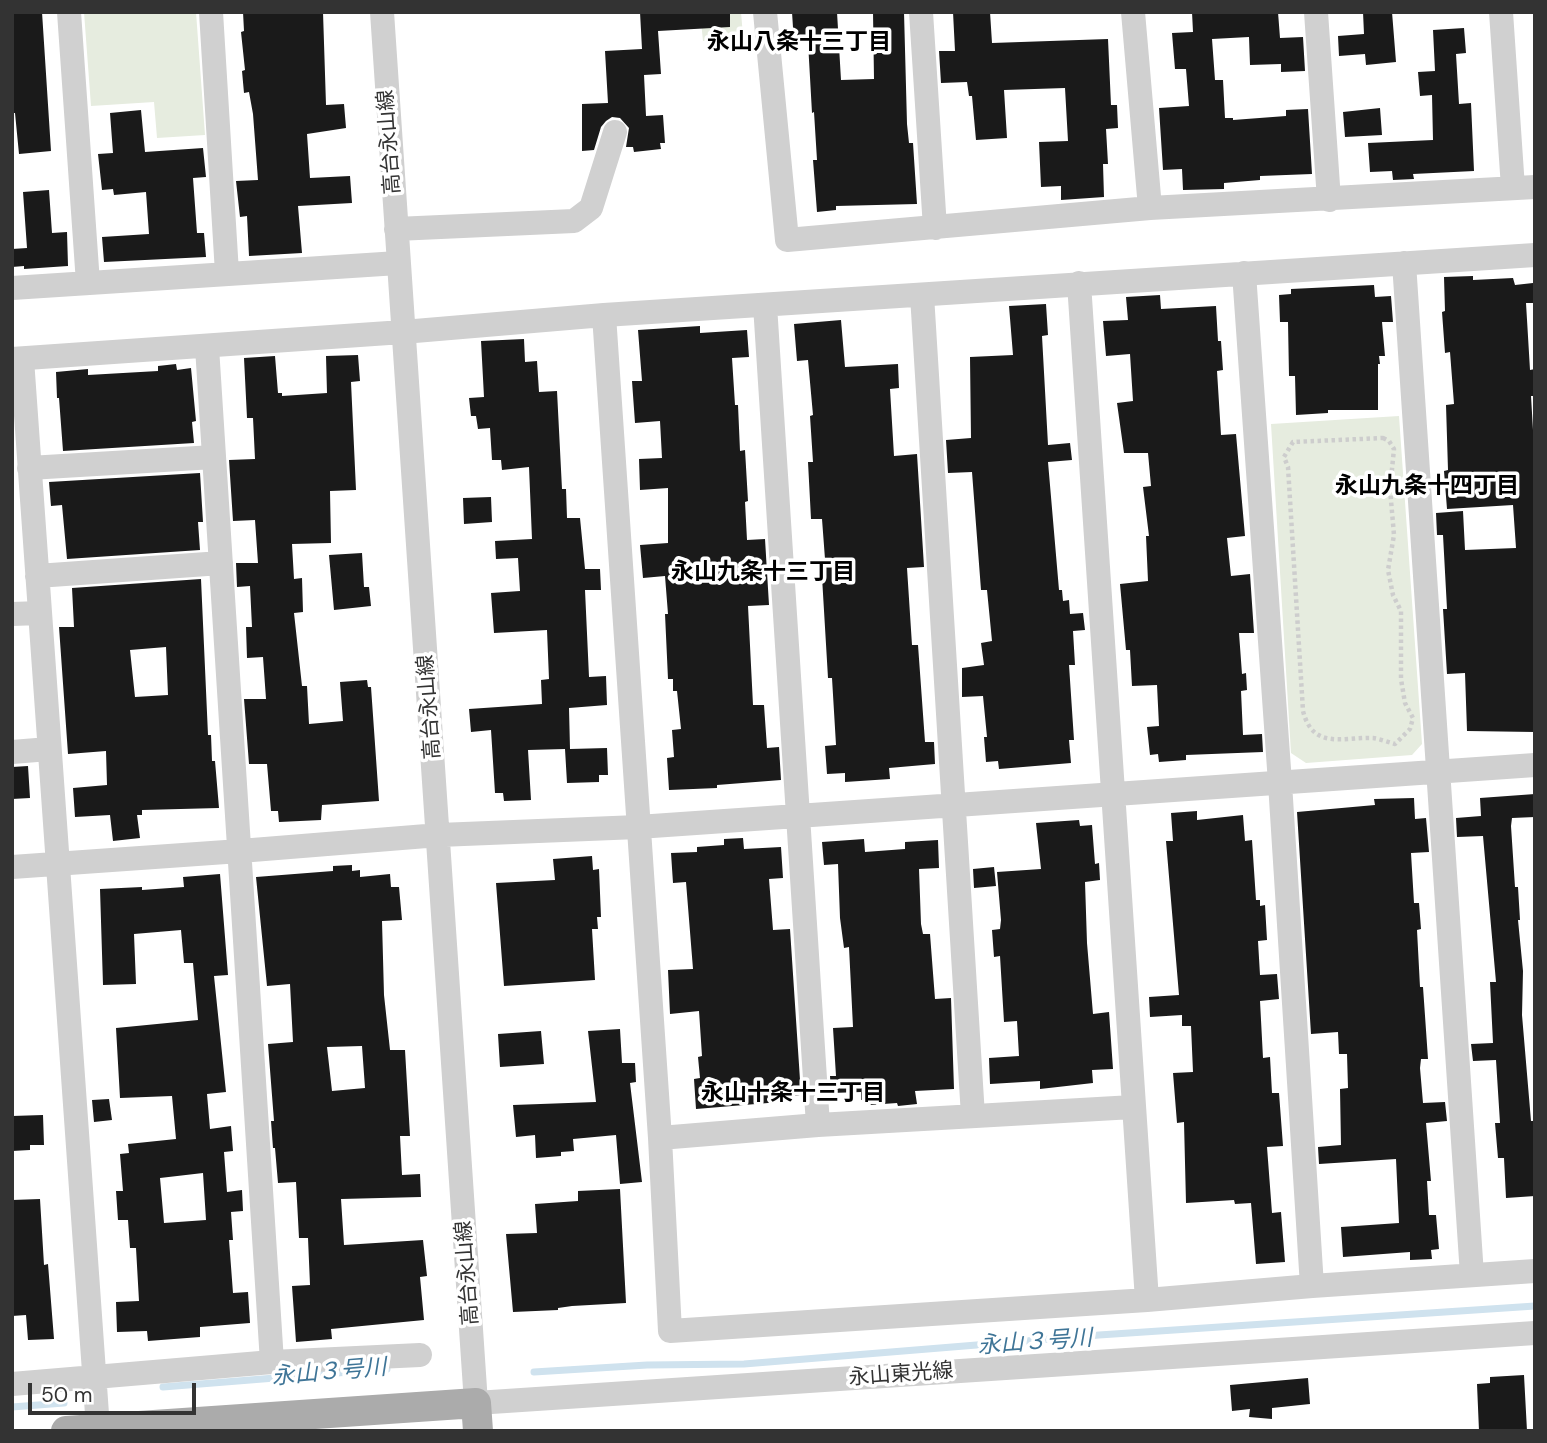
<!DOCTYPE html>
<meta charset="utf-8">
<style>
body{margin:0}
#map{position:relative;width:1547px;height:1443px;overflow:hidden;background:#fff;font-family:"DM Sans",sans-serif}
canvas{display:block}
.frame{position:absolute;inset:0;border:14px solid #333;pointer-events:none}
.scale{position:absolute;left:28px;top:1383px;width:168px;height:32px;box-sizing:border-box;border:4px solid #333;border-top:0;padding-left:9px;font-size:21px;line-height:24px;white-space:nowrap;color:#333;-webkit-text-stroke:5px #fff;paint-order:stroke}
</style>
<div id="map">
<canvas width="1547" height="1443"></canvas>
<div class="frame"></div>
<div class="scale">50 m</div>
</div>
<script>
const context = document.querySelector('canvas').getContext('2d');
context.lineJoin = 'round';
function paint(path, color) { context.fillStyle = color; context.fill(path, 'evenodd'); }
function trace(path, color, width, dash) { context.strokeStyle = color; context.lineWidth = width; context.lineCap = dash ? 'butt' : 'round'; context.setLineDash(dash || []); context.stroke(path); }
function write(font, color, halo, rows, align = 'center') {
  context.font = font + ' "DM Sans","Noto Sans JP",sans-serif'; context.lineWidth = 7; context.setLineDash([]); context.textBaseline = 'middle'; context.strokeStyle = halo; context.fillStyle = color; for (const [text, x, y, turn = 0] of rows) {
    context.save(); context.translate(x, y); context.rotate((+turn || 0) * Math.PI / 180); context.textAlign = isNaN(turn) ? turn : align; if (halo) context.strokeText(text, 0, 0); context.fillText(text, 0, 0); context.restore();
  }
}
const green = new Path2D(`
 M84 12H196L205 135 157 138 154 102 91 106Z
 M700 12H741L743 36 703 41Z
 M1399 416 1422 744 1412 755 1306 763 1291 753 1271 424Z`);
const stream = new Path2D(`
 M534 1372 647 1365 744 1364 1099 1335 1535 1306
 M163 1387 387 1369
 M12 1407 64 1403`);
const building = new Path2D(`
 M12 12H42L51 151 19 154 15 113H13L12 104Z
 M243 12H323L326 105 344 104 346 128 307 134 310 178 350 176 352 203 298 206 302 253 249 256 247 216 240 217 236 181 258 180 253 114 249 92 244 93 242 71 245 70 241 32 244 31Z
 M640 12H730V27L658 31 661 74 644 75 646 116 663 115 665 143H660L661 149 634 152 633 147H626L629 128 620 118 612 117 606 121 601 127 594 150 582 151V104L608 103 605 51 642 49Z
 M792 12H837L841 80 874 79 873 12H904L907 124 909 143H913L917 204 836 206V210L817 212 813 160H817L814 112 812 113 808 42 794 43Z
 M953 12H990L992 43 1108 39 1111 105H1117L1118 128 1106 129 1108 164H1103L1104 197 1061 200V186L1041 187 1039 142 1068 141 1065 88 1004 90 1007 138 976 140 972 96H969L967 82 941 83 939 51H955Z
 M1192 12H1278L1280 38 1303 37 1305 71 1281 72V64L1250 65 1249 37 1212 39 1215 80H1223L1225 118H1233V120L1286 116V110L1308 109 1312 174 1260 176V180L1224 183V189L1183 190 1182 169 1163 170 1159 108 1189 106 1186 69H1175L1172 33 1193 32Z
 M1363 12H1392L1396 62 1366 65 1365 54 1339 56 1338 36 1364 34Z
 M1464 28 1466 53 1456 54 1459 104 1471 103 1474 171 1413 174 1414 179 1393 180 1392 171 1370 172 1368 143 1433 140 1432 95 1420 96 1418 72 1435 71 1433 30Z
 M1380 108 1382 135 1345 137 1343 112Z
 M141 110 145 152 203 148 206 177 193 178 197 233H204L206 257 104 262 102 237 149 234 146 192 114 195 113 189 102 190 98 154 113 153 110 113Z
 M49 190 52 233 67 232 68 266 24 269V266L12 267V249L27 248 23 192Z
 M1473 276V280L1513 278 1515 285 1533 283 1535 303H1526L1530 370 1535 369V396H1531L1535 464V732L1467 731 1465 673 1447 674 1443 609H1447L1443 535H1437L1436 513 1463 511 1465 550 1516 548 1513 505 1447 509 1444 471 1448 470 1446 405 1454 404 1450 352 1445 353 1442 312 1445 311 1444 277Z
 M1374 285 1375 297 1391 296 1393 322H1382L1385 356H1379L1380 364H1378V410H1328V413L1296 415 1295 376H1289L1288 322H1280L1279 295 1291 294V289Z
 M1160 295 1161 309 1216 306 1218 341H1221L1223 370 1217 371 1221 435 1236 434 1245 536 1227 538 1231 576 1250 574 1254 633H1239L1242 674 1246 673 1247 690 1241 691 1243 735 1262 734 1263 752 1186 755V760L1159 762 1158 754 1150 755 1147 727 1159 726 1157 685 1132 686 1130 650H1126L1120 584 1148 581 1146 536H1149L1143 487 1151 486 1148 453H1124L1117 403 1133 401 1130 354 1106 356 1103 321 1128 320 1126 297Z
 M1046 304 1048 335 1042 336 1048 445 1070 443 1072 460 1048 462 1059 590H1062L1063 601 1069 600 1070 614 1083 613 1085 630 1073 631 1075 665H1069L1074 740H1069L1071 763 999 769 998 761 986 762 984 737H987L983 696 962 697V668L984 665 981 643 992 641 987 590H981L972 472 948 473 946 440 971 438 970 357 1013 355 1009 306Z
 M841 320 845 367 898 364 899 388 890 389 894 456 917 454 924 567 907 568 912 645H918L925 742H934L935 764 889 768 890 779 845 782V773L827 774 825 746 836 745 832 678H828L821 560 825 559 822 519H811L808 462H813L810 416 813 415 808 360 797 361 794 324Z
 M700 326V333L747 330 749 357 732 358 735 405H738L740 451 745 450 748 501 745 502 747 540 765 539 769 605 748 606 753 705H764L767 748 779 747 781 780 717 785V788L669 790 667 758 674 757 672 730 681 729 677 691H673V679H668L665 614H668L665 576 643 578 640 545 668 543V488L640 490 639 459 662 458 660 421 635 423 632 381H642L638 330Z
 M524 339 525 362 537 361 539 392 557 391 562 489H566L567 518H580L585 569H600L601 590H585L589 677 606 676 607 705 569 708 570 749 607 748 608 775H599V782L567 783 565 749 528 750 531 800 504 801 503 793H495L491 730 471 732 469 709 542 704 541 680 549 679 547 630 494 633 491 593 520 591 518 558 496 559 495 541 532 539 529 467 502 470 501 460H492L490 428 478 429 476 416H471L469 398 484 397 481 341Z
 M358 355 360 381 351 382 356 490 330 491 331 543 292 544 294 579 302 578 303 612 294 613 302 686H307L309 724 343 721 340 682 367 680 368 687H371L379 801 322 805 321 820 279 822 278 811H271L267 764H249L244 699H266L263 657 247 658 246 627H252L250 586 237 587 236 563H258L255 520 233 521 229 460 255 459 253 418H247L244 358 275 356 278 393H282V396L327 393 326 356Z
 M176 364 177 370 191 368 196 421 192 422 194 443 63 451 59 398H57L56 372 88 369V375L158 371V366Z
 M200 473 203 522H198L200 550 67 559 62 505 51 506 49 482Z
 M491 497 492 522 464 524 463 498Z
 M362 553 364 587H369L371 606 334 610 329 555Z
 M201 579 208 735H211L212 761H215L219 808 142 810V815H137L140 838 113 841 110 815 75 817 73 788 107 785 106 751 68 754 59 627H74L72 588ZM166 647 168 695 135 697 130 650Z
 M28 766 30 798 12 799V767Z
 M1535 794V817L1512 818 1511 826 1515 887H1518L1520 920H1518L1523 971 1522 1015 1531 1121H1534L1535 1196 1506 1198 1504 1158H1498L1495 1123H1500L1496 1060 1473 1061 1471 1044 1493 1043 1490 982H1496L1483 836 1457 837 1456 818 1481 816 1480 798Z
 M1414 798 1415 819 1426 818 1429 852 1411 853 1414 903H1419L1421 929 1417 930 1420 987H1423L1428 1059H1421L1420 1068 1423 1103 1445 1102 1447 1121 1426 1123 1431 1181H1427L1429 1215H1436L1439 1249 1431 1250 1432 1259 1410 1260V1252L1343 1257 1341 1227 1399 1223 1396 1159 1319 1164 1318 1147 1341 1145 1340 1089 1348 1088 1347 1054H1339L1338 1032 1311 1034 1297 812 1375 805 1374 799Z
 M1197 811V820L1243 815 1245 841 1252 840 1256 900H1260V906L1265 905 1267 940 1258 941 1260 975 1277 974 1279 999 1260 1001 1263 1058 1270 1057 1272 1093H1279L1283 1146 1267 1147 1272 1213 1281 1212 1285 1262 1256 1264 1251 1203 1235 1204 1234 1200 1186 1203 1184 1122 1177 1123 1173 1073 1193 1072 1191 1026H1182V1015L1150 1017 1149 997 1179 995 1166 841H1173L1171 813Z
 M1079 820 1080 826 1092 825 1095 864 1099 863 1100 880 1085 882 1087 943 1093 1014 1109 1012 1113 1069 1092 1070 1093 1083 1040 1089V1081L990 1084 989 1058 1019 1056 1017 1021 1004 1022 1000 956 994 957 992 930 1000 929 1001 920 997 872 1041 869 1036 823Z
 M743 838 744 849 781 847 783 878 769 879 773 930 790 929 801 1095 780 1097V1102L696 1109 694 1079 700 1078 698 1057 702 1056 699 1011 670 1014 668 970 693 969 686 882 673 883 671 853 697 852V847L724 845V839Z
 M864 839 865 852 905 849V842L938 840 939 868 919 869 921 924 923 934H930L935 999 951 998 954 1089 915 1091 917 1104 898 1106 897 1103 869 1105 868 1099 861 1100V1092L831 1093 830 1076H836L833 1028 853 1027 849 947 844 948 840 918 838 864 824 865 822 842Z
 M592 856 593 870 599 869 601 917H597L598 929H592L595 980 504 986 496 883 555 880 553 859Z
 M352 865V871L360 870V877L390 874 391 887H399L402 920 382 921 384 995 390 1050H405L410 1136H400L402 1175 420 1174 421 1197 341 1199 344 1245 423 1240 427 1276 420 1277 424 1320 331 1329 332 1339 296 1342 292 1286 310 1285 308 1238H299L296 1182 278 1183 275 1148H273L271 1121H274L268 1044 293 1042 290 984 267 986 256 877 333 871V866ZM362 1046 365 1088 332 1091 327 1047Z
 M994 867 996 886 974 888 973 869Z
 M220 874 228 975 214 976 226 1092 207 1094 210 1129 231 1126 233 1151 224 1152 227 1192 242 1190 243 1211 231 1212 233 1240H229L233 1293 248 1292 250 1323 200 1327V1337L148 1341 147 1331 117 1332 116 1302 139 1301 136 1248H130L128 1220H118L116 1191H123L120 1154 129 1153 128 1144 176 1139 172 1096 120 1098 116 1028 198 1020 193 963H184L181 930 134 934 136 984 103 985 100 889 142 887V890L184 887 183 877ZM203 1173 206 1220 164 1223 160 1178Z
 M620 1029 622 1063H635L636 1082 630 1083 642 1182 620 1184 616 1135 573 1139 574 1151 561 1152V1156L536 1158 535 1135 516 1137 513 1105 596 1102 588 1031Z
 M541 1031 544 1064 500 1067 498 1034Z
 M109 1099 112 1120 94 1122 92 1100Z
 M43 1115 44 1145H30V1150L12 1151V1116Z
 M620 1189 626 1303 572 1306 558 1308V1310L513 1312 506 1234 537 1233 535 1204 578 1201V1191Z
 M40 1199 44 1265 48 1264 54 1339 28 1340 26 1315 12 1316V1200Z
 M1524 1375 1527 1431H1479L1477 1384 1490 1383V1377Z
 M1308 1378 1310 1404 1272 1408V1419L1249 1417 1250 1409 1232 1411 1230 1385Z`);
const path = new Path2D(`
 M1383 438 1389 441 1394 449 1390 489 1394 535 1388 570 1393 595 1401 611V679L1405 703 1413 718 1410 729 1395 744C1388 742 1380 739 1373 738 1342 737 1313 750 1303 711L1288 467 1284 457 1293 442Z`);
const minor = new Path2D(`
 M69 12 88 283
 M211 12 227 273
 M382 12 476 1403 1535 1333
 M765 12 787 240 1150 208 1535 187
 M921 12 935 228
 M1133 12 1150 208
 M1316 12 1329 200
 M1501 12 1513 188
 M396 229 574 221 591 208 615 132
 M1404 263 1472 1275
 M1244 273 1280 783 1312 1286
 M1079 283 1147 1300
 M12 288 398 263
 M922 295 973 1116
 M765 305 818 1125
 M604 315 660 1138 670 1331 1147 1300 1312 1286 1535 1271
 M207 347 272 1362
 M12 359 403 332 604 315 1535 255
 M22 359 98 1428
 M29 468 214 457
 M37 576 221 563
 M12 614 40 613
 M12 752 49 749
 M12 867 240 851 439 835 638 827 1535 765
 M660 1138 818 1125 1133 1107
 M12 1384 272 1362 420 1355`);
const major = new Path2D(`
 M66 1431 476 1403 478 1431`);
const streetNames = [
 ["高台永山線",390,142,-94],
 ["高台永山線",430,707,-94],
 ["高台永山線",468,1273,-94],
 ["永山東光線",901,1375,-4]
];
const neighbourhoodNames = [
 ["永山八条十三丁目",799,43],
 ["永山九条十四丁目",1427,487],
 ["永山九条十三丁目",763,573],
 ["永山十条十三丁目",793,1094]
];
const waterNames = [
 ["永山３号川",1035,1343,-4],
 ["永山３号川",329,1373,-5]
];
paint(green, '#e6ecdf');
trace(stream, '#cfe2ee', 7);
paint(building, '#1a1a1a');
trace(path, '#cdcdcd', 4.5, [3.5, 3.5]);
trace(minor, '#d0d0d0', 24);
trace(major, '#ababab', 30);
write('21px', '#333', '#fff', streetNames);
write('bold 23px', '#000', '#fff', neighbourhoodNames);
write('italic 23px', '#3f7597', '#fff', waterNames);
</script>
